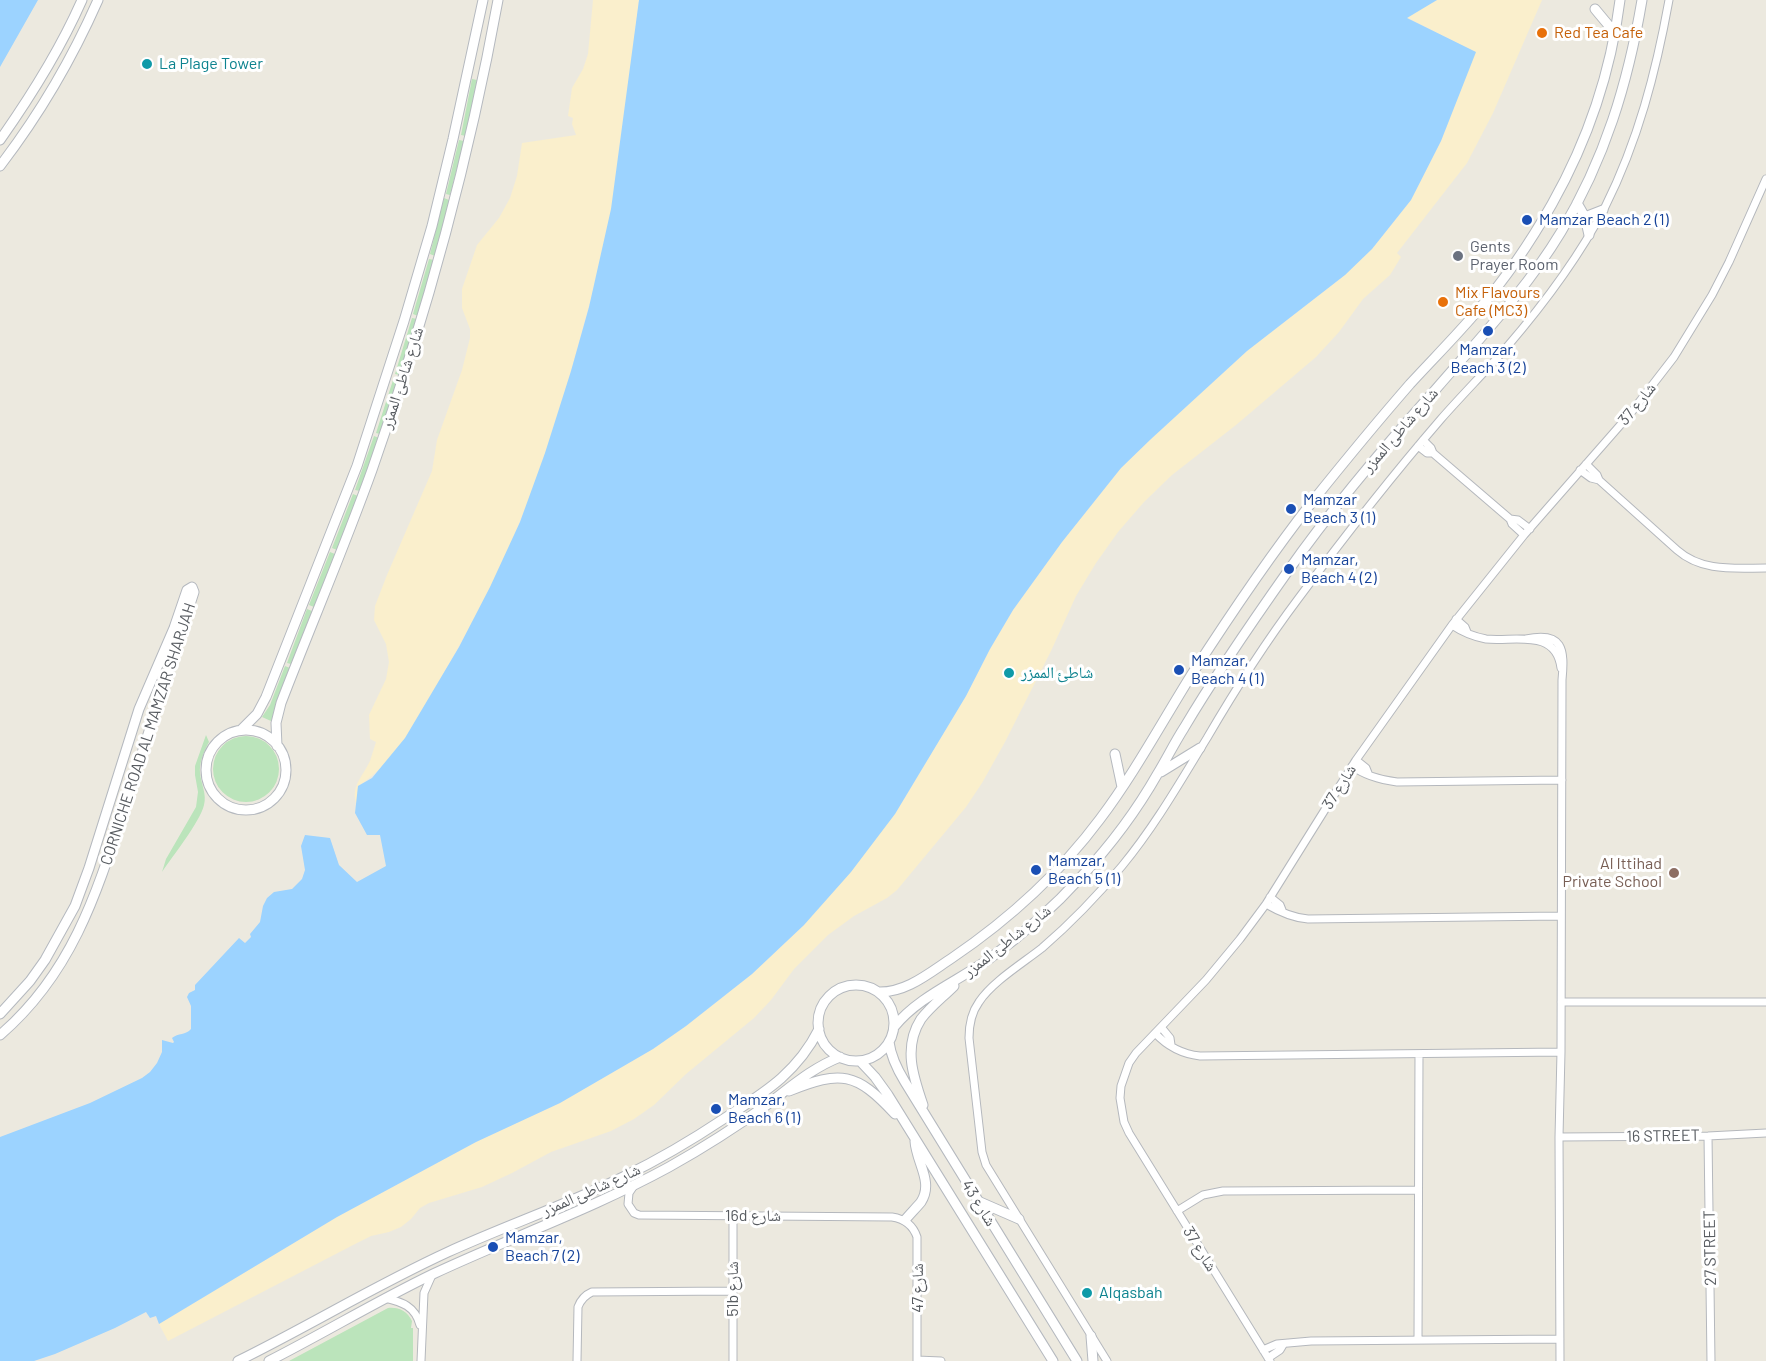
<!DOCTYPE html>
<meta charset="utf-8">
<style>
body{margin:0}
canvas{display:block;background:#ece9df}
</style>
<canvas width="1766" height="1361"></canvas>
<script>
const context = document.querySelector('canvas').getContext('2d');
context.lineJoin = 'round';
function paint(path, color) { context.fillStyle = color; context.fill(path, 'evenodd'); }
function trace(path, color, width, dash) { context.strokeStyle = color; context.lineWidth = width; context.lineCap = dash ? 'butt' : 'round'; context.setLineDash(dash || []); context.stroke(path); }
function write(font, color, halo, rows, align = 'center') {
  context.font = font + ' Barlow,"Noto Naskh Arabic",sans-serif'; context.lineWidth = 6; context.setLineDash([]); context.textBaseline = 'middle'; context.strokeStyle = halo; context.fillStyle = color; for (const [text, x, y, turn = 0] of rows) {
    context.save(); context.translate(x, y); context.rotate((+turn || 0) * Math.PI / 180); context.textAlign = isNaN(turn) ? turn : align; if (halo) context.strokeText(text, 0, 0); context.fillText(text, 0, 0); context.restore();
  }
}
const green = new Path2D(`
 M472 79 477 80 466 136 461 135Z
 M459 140 464 141 450 195 446 194Z
 M444 198 449 200 435 256 430 254Z
 M429 259 434 260 418 316 413 314Z
 M412 318 417 319 400 375 395 374Z
 M394 377 398 379 380 434 376 433Z
 M374 436 379 438 360 491 355 490Z
 M353 494 358 496 337 550 332 548Z
 M330 552 335 554 314 607 309 605Z
 M307 609 312 611 291 664 287 663Z
 M285 666 290 668 271 721 262 717 270 705Z
 M206 735 209 742C204 751 199 763 200 773 201 784 207 794 204 805 200 822 172 857 162 872L166 859 196 807 198 792 195 775V766Z
 M213 769a33 33 0 1 1 66 0a33 33 0 1 1-66 0Z
 M388 1308C399 1307 407 1311 412 1321L411 1328H413V1361H289Z`);
const sand = new Path2D(`
 M593 0H639C630 69 623 139 612 207 605 250 592 294 581 335 564 398 545 461 520 521 500 573 472 623 445 671 422 711 397 762 358 786L357 806C350 786 362 778 370 761 372 755 374 748 376 742L370 739 369 715 386 679 389 662 386 644 374 620 375 606 387 575 432 471 437 440 462 370 470 338V329L462 308V289L477 245 499 218 510 198 517 176 522 143 576 135 572 124 573 118 568 116 572 88 583 69 588 54Z
 M1437 0H1542L1493 113 1467 163 1397 253 1401 257 1390 275 1363 299 1339 332 1316 357 1236 425 1172 475 1144 502 1118 532 1096 563 1076 596 1051 651 1005 742 982 783 966 807 897 890 887 898 854 916 828 935 794 969 771 1000 754 1018 686 1074 654 1105 634 1119 611 1131 551 1152 512 1173 482 1187 429 1203 420 1208 411 1219 401 1227 389 1232 371 1236 357 1243 168 1341 159 1324 337 1217 476 1142 560 1103 653 1049 686 1026 752 974 804 925 895 814 966 696 990 649 1013 610 1062 542 1121 468 1151 439 1247 351 1345 275 1372 249 1411 200 1441 141 1475 52 1406 17Z`);
const water = new Path2D(`
 M0 0H38L0 67Z
 M639 0H1437L1407 18 1476 52 1441 141 1411 200 1372 249 1345 275 1247 351 1151 439 1121 468 1062 542 1013 610 990 649 966 696 895 814 851 872 804 925 752 974 686 1026 653 1049 560 1103 476 1142 337 1217 159 1324 156 1316 150 1318 146 1312 115 1328 55 1354 34 1361H0V1137L90 1103 142 1078 150 1072 157 1063 162 1052V1040L173 1043 174 1042 172 1038C178 1033 186 1035 191 1029V1006L187 997 189 993 195 990V985L239 938 245 943 251 937 250 934 260 922 263 906 267 898 274 892 292 889 302 879 305 870 301 846 305 835 330 838 339 865 357 882 386 866 380 835H367L355 813 358 786 372 778 405 738 459 647 490 587 520 522 545 453 571 371 589 307 611 209Z`);
const street = new Path2D(`
 M1423 440 1431 448 1433 453 1510 519 1512 524 1524 535
 M1418 446 1427 453H1433
 M1586 464 1597 475 1599 480 1677 550C1702 572 1734 568 1766 568
 M1580 470 1591 478 1599 480
 M1510 519 1518 520 1530 529
 M1456 619 1465 627 1467 632
 M1452 625C1461 631 1475 637 1486 639 1514 642 1556 628 1561 668
 M1526 639C1563 631 1565 649 1562 680L1561 1052 1559 1137 1560 1361
 M1356 760 1366 768 1368 773
 M1352 766C1364 775 1381 780 1397 782L1562 780
 M1270 897 1280 905 1282 910
 M1266 904C1278 911 1294 918 1308 919L1561 916
 M1561 1002H1766
 M1161 1027 1170 1038 1171 1045
 M1155 1033C1166 1045 1182 1054 1200 1056L1561 1052
 M1708 1136 1711 1361
 M1559 1137 1708 1136 1766 1133
 M633 1187 629 1193 628 1204 634 1213 639 1215 892 1217C905 1219 913 1225 917 1237V1361
 M1177 1211 1203 1195 1223 1191 1418 1190
 M733 1216V1361
 M385 1298C402 1302 415 1306 420 1325
 M1418 1340 1419 1054
 M1263 1350 1277 1344 1311 1341 1560 1339
 M1268 1358 1280 1350 1283 1345
 M917 1360 941 1361
 M421 1361 424 1293 432 1275
 M577 1361 578 1307C581 1299 585 1295 592 1292L733 1291
 M1107 1361 986 1165 982 1152 969 1038C969 1025 971 1013 979 1002 992 982 1023 963 1042 948 1071 923 1098 895 1122 866 1155 826 1180 782 1207 738 1235 690 1265 643 1298 599 1344 537 1391 477 1441 419 1462 395 1485 372 1506 348 1543 305 1579 257 1605 207 1638 141 1656 72 1669 0
 M1270 1361 1129 1133 1124 1122 1120 1098 1121 1086 1129 1063 1136 1053 1206 980 1240 939 1266 904 1356 760 1452 625 1524 535 1630 414 1674 357 1712 295 1729 262 1766 179`);
const secondary = new Path2D(`
 M1595 9 1615 33
 M0 140C31 96 60 50 82 0
 M0 166C39 115 72 59 98 0
 M1577 203 1585 217 1589 235
 M1585 217 1603 210
 M241 730 257 714 266 697 357 466 404 321 432 226 453 139 483 0
 M206 770a40 40 0 1 1 80 0a40 40 0 1 1-80 0Z
 M277 746 276 723 281 703C311 625 344 548 372 470 426 317 469 160 498 0
 M1115 754 1122 787
 M1161 772 1200 748
 M818 1023a38 38 0 1 1 76 0a38 38 0 1 1-76 0Z
 M878 992C906 993 929 973 952 958 1008 920 1059 874 1100 819 1134 774 1162 722 1192 674 1230 615 1269 557 1312 502 1344 462 1377 422 1410 384 1433 359 1457 335 1479 309 1507 277 1531 241 1552 204 1587 142 1611 71 1620 0
 M0 1014 30 981 45 960 75 906 89 868 139 709 174 628 187 590 192 587 194 592C173 656 153 720 132 784 101 878 79 967 0 1035
 M894 1027C918 997 958 981 989 959 1022 935 1053 908 1081 877 1110 846 1137 810 1158 773 1167 758 1175 742 1184 728 1216 674 1252 622 1288 571 1333 507 1384 447 1436 389 1480 338 1526 290 1561 232 1605 159 1628 83 1642 0
 M889 1042C891 1057 897 1069 905 1082L1077 1361
 M860 1061 875 1077 888 1095 1053 1361
 M789 1091C841 1070 856 1072 895 1114
 M923 1105C913 1076 903 1047 921 1019 930 1007 943 997 954 986
 M980 1202 1019 1219
 M905 1220C910 1214 916 1208 921 1202 934 1182 916 1162 915 1141
 M1091 1336 1093 1361
 M238 1361C309 1326 376 1285 448 1252 505 1226 566 1205 623 1177 658 1160 692 1140 725 1118 765 1092 797 1073 819 1029
 M269 1361C324 1333 377 1301 433 1274 512 1237 592 1209 669 1167 703 1148 736 1127 768 1104 792 1086 812 1068 840 1057`);
const markers = [
 [1542,33,6,"#e8710a"],
 [147,64,6,"#0f9aa8"],
 [1527,220,6,"#1a4fb4"],
 [1458,256,6,"#6b7280"],
 [1443,302,6,"#e8710a"],
 [1488,331,6,"#1a4fb4"],
 [1291,509,6,"#1a4fb4"],
 [1289,569,6,"#1a4fb4"],
 [1179,670,6,"#1a4fb4"],
 [1009,673,6,"#0f9aa8"],
 [1036,870,6,"#1a4fb4"],
 [1674,873,6,"#8d6e63"],
 [716,1109,6,"#1a4fb4"],
 [493,1247,6,"#1a4fb4"],
 [1087,1293,6,"#0f9aa8"]
];
const foodNames = [
 ["Red Tea Cafe",1554,33],
 ["Mix Flavours",1455,293],
 ["Cafe (MC3)",1455,311]
];
const cultureNames = [
 ["La Plage Tower",159,64],
 ["شاطئ الممزر",1021,673],
 ["Alqasbah",1099,1293]
];
const transitNames = [
 ["Mamzar Beach 2 (1)",1539,220],
 ["Mamzar,",1488,350,"center"],
 ["Beach 3 (2)",1488,368,"center"],
 ["Mamzar",1303,500],
 ["Beach 3 (1)",1303,518],
 ["Mamzar,",1301,560],
 ["Beach 4 (2)",1301,578],
 ["Mamzar,",1191,661],
 ["Beach 4 (1)",1191,679],
 ["Mamzar,",1048,861],
 ["Beach 5 (1)",1048,879],
 ["Mamzar,",728,1100],
 ["Beach 6 (1)",728,1118],
 ["Mamzar,",505,1238],
 ["Beach 7 (2)",505,1256]
];
const worshipNames = [
 ["Gents",1470,247],
 ["Prayer Room",1470,265]
];
const streetNames = [
 ["شارع شاطئ الممزر",402,378,-72],
 ["شارع 37",1637,404,-51],
 ["شارع شاطئ الممزر",1400,430,-49],
 ["CORNICHE ROAD AL MAMZAR SHARJAH",148,734,-72],
 ["شارع 37",1339,787,-58],
 ["شارع شاطئ الممزر",1007,941,-38],
 ["16 STREET",1663,1136,-1],
 ["شارع شاطئ الممزر",591,1190,-24],
 ["شارع 43",979,1203,58],
 ["16d شارع",753,1216],
 ["27 STREET",1710,1248,-91],
 ["شارع 37",1200,1249,58],
 ["شارع 47",918,1288,-90],
 ["51b شارع",733,1289,-90]
];
const educationNames = [
 ["Al Ittihad",1662,864],
 ["Private School",1662,882]
];
paint(green, '#bbe4bb');
paint(sand, '#faefcc');
paint(water, '#9cd3ff');
trace(street, '#b5b8bd', 9);
trace(secondary, '#b5b9bf', 11);
trace(street, '#fff', 7);
trace(secondary, '#fff', 9);
for (const [x, y, r, color] of markers) { const dot = new Path2D(); dot.arc(x, y, r, 0, 2 * Math.PI); context.fillStyle = color; context.fill(dot); trace(dot, '#fff', 2); }
write('16px', '#c56008', '#fff', foodNames, 'left');
write('16px', '#0d838f', '#fff', cultureNames, 'left');
write('16px', '#164399', '#fff', transitNames, 'left');
write('16px', '#5b616d', '#fff', worshipNames, 'left');
write('16px', '#585c61', '#fff', streetNames);
write('16px', '#785e54', '#fff', educationNames, 'right');
</script>
